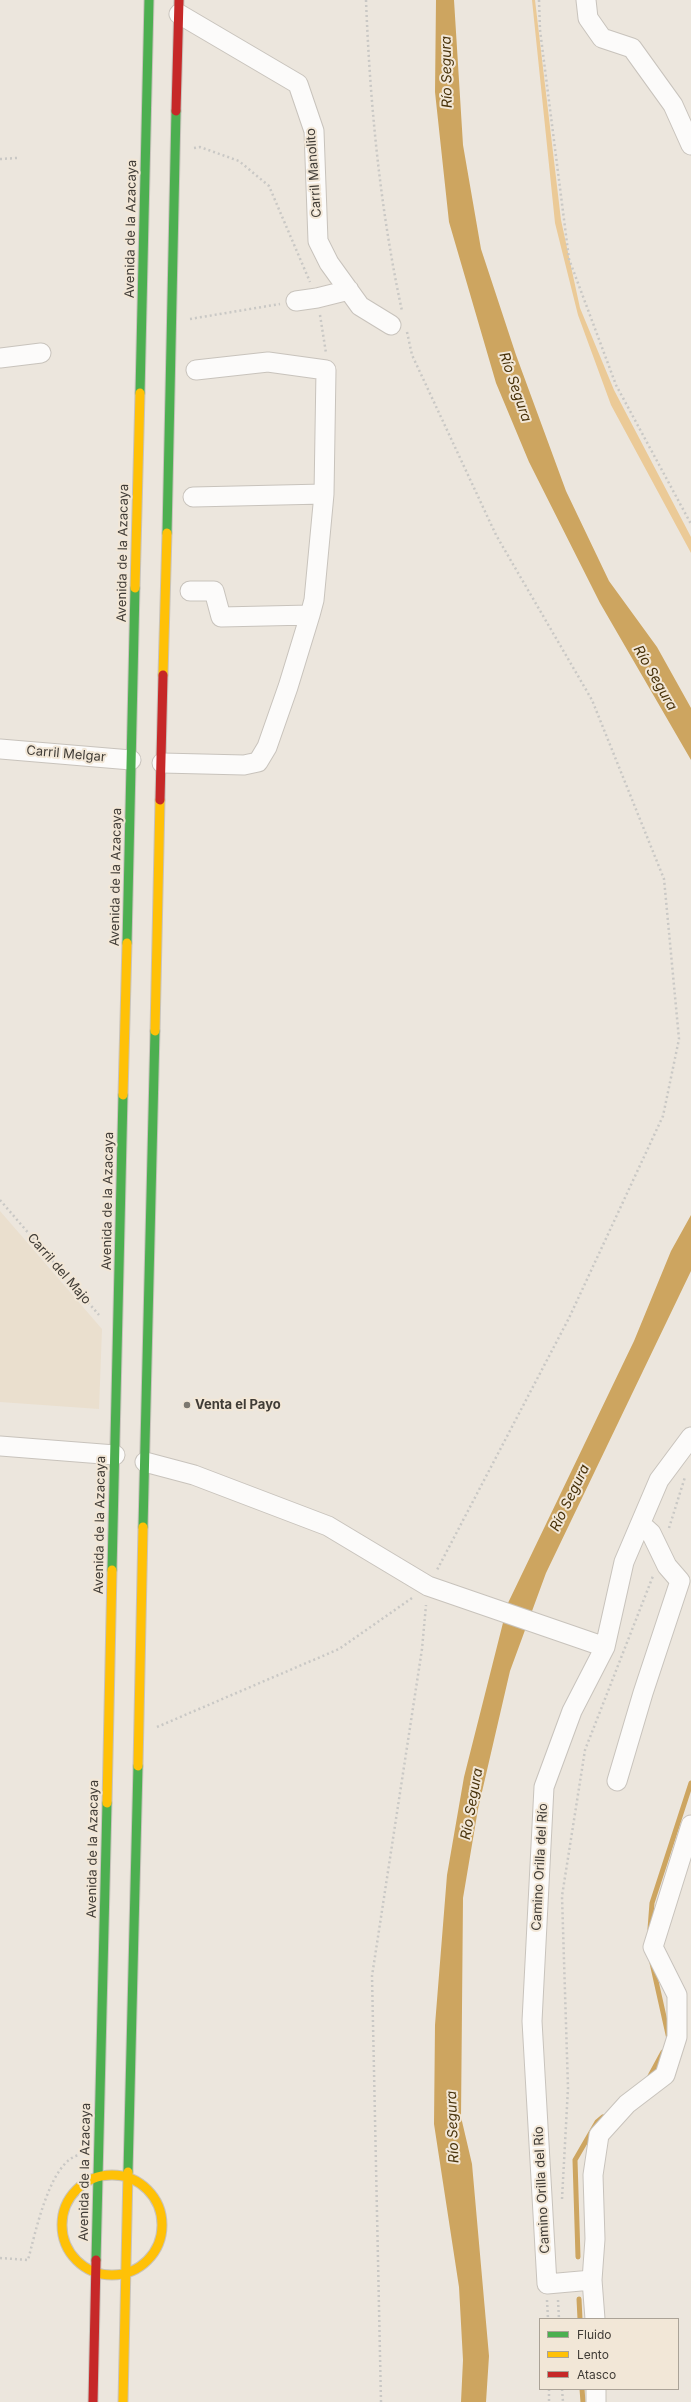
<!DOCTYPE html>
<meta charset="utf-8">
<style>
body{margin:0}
#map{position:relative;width:691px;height:2402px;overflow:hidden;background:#ece6dd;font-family:Inter,sans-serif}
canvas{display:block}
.legend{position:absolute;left:539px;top:2318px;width:140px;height:72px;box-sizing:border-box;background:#f2e7d7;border:1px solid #aba397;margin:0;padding:5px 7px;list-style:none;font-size:12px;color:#403c36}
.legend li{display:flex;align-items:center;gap:8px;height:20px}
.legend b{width:20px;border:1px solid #aba397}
</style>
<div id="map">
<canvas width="691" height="2402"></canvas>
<ul class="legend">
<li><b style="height:5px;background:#4caf50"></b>Fluido</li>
<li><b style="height:5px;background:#ffc107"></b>Lento</li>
<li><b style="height:5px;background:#c62828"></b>Atasco</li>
</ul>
</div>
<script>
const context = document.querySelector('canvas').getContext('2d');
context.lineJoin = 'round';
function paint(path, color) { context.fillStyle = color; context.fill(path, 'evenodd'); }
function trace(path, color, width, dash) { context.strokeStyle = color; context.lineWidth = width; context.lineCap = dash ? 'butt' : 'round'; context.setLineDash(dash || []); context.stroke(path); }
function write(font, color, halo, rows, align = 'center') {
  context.font = font + ' Inter,sans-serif'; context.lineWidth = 4; context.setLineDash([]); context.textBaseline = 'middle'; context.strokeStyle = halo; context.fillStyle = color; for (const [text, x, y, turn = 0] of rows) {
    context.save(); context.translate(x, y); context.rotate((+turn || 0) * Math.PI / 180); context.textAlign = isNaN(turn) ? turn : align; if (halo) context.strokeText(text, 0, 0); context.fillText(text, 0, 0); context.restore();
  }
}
const built = new Path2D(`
 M0 1211 102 1329 99 1409 0 1402Z`);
const green = new Path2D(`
 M532 0H535L561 220 580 308 614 390 691 537V553L611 405 578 315 555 223Z`);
const water = new Path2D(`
 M436 0H454L463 145 481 249 516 355 566 491 609 581 657 647 691 708V760L600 603 529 462 496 383 449 222 435 92Z
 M691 1215V1271L546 1573 510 1671 478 1809 463 1898 461 2117 472 2164 489 2356 486 2402H461L463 2360 459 2287 434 2124 435 2025 447 1875 464 1777 508 1603 634 1341 671 1251Z`);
const stream = new Path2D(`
 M650 1929 652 1903 691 1783
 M652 1963 669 2039
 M650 2076 663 2052
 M578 2257 575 2160 597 2122 603 2117
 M579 2299 580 2319
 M582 2389 583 2402`);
const path = new Path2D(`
 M366 0C370 104 380 209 402 311
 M539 0 540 30 569 259 616 385 691 524
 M194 148 200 147 239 161 269 186 310 282
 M0 159 17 158
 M320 315 326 353
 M190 319 280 304
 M407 332 412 355 496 535 592 700 664 879 679 1039 663 1116 569 1318 437 1570
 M0 1200 99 1315
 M669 1528 685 1477
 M157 1727 339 1649 412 1598
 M562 2199 568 2088 562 1896 585 1750 653 1576
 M0 2258 28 2260C35 2235 50 2159 80 2155
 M547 2300 548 2319
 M558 2300 559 2319
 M549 2389V2402
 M562 2389 563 2402
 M381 2402 372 1976 422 1649 426 1605`);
const street = new Path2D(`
 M586 0 588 18 602 38 632 48 673 105 691 145
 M179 14 298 84 314 131 318 241 329 263 360 306 391 325
 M296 301 317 298 349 290
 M0 358 41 353
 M196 370 268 362 326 370 324 494
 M190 591H214L221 617 310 615
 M0 749 131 760
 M162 763 244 765 258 762 267 747 288 687 310 615 314 600 324 494 193 497
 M0 1446 115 1455
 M145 1462 194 1475 328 1526 428 1586 605 1647
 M617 1781 643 1693 680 1581 667 1566 651 1533 641 1524
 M592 2280 547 2284 532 2021 544 1787 572 1711 605 1647 624 1562 659 1480 691 1437
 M595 2319 592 2280 595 2239 593 2175 599 2135 627 2104 665 2075 677 2037V1995L653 1947 691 1825
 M596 2389V2402`);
const fast = new Path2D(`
 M140 393 149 0
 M167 533 176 111
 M127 943 135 588
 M143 1527 155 1031
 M112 1570 123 1095
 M128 2172 138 1766
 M96 2260 107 1803`);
const slow = new Path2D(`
 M135 588 140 393
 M163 675 167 533
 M155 1031 160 800
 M123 1095 127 943
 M138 1766 143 1527
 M107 1803 112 1570
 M62 2225a50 50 0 1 1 100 0a50 50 0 1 1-100 0Z
 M123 2402 128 2172`);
const jam = new Path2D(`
 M176 111 179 0
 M160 800 163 675
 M93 2402 96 2260`);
const markers = [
 [187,1405,4,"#7c7870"]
];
const streetNames = [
 ["Carril Manolito",314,173,-94],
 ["Avenida de la Azacaya",131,229,-89],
 ["Avenida de la Azacaya",123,553,-89],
 ["Carril Melgar",66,754,5],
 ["Avenida de la Azacaya",116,877,-89],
 ["Avenida de la Azacaya",108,1201,-89],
 ["Carril del Majo",59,1269,49],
 ["Avenida de la Azacaya",100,1525,-89],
 ["Avenida de la Azacaya",93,1849,-89],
 ["Camino Orilla del Río",540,1867,-87],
 ["Avenida de la Azacaya",85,2172,-89],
 ["Camino Orilla del Río",542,2190,-93]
];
const poiNames = [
 ["Venta el Payo",195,1405]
];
const waterNames = [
 ["Río Segura",447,72,-91],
 ["Río Segura",515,387,71],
 ["Río Segura",655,678,60],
 ["Río Segura",570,1498,-64],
 ["Río Segura",472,1804,-80],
 ["Río Segura",453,2127,-92]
];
paint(built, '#eadfce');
paint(green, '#ebca97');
paint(water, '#cda560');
trace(stream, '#cda560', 5);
trace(street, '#c8c3bc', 21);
trace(fast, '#c8c3bc', 11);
trace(slow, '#c8c3bc', 11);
trace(jam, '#c8c3bc', 11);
trace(path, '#c9c8c5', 2.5, [2, 3]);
trace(street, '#fcfbfa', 19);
trace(fast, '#4caf50', 9);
trace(slow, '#ffc107', 9);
trace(jam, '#c62828', 9);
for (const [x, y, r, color] of markers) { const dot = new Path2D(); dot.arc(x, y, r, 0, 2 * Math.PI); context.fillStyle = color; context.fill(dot); trace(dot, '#f2e7d7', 1.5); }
write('13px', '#403c36', '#f2e7d7', streetNames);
write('bold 13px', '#403c36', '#f2e7d7', poiNames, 'left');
write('italic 14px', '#48320a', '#f2e7d7', waterNames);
</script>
